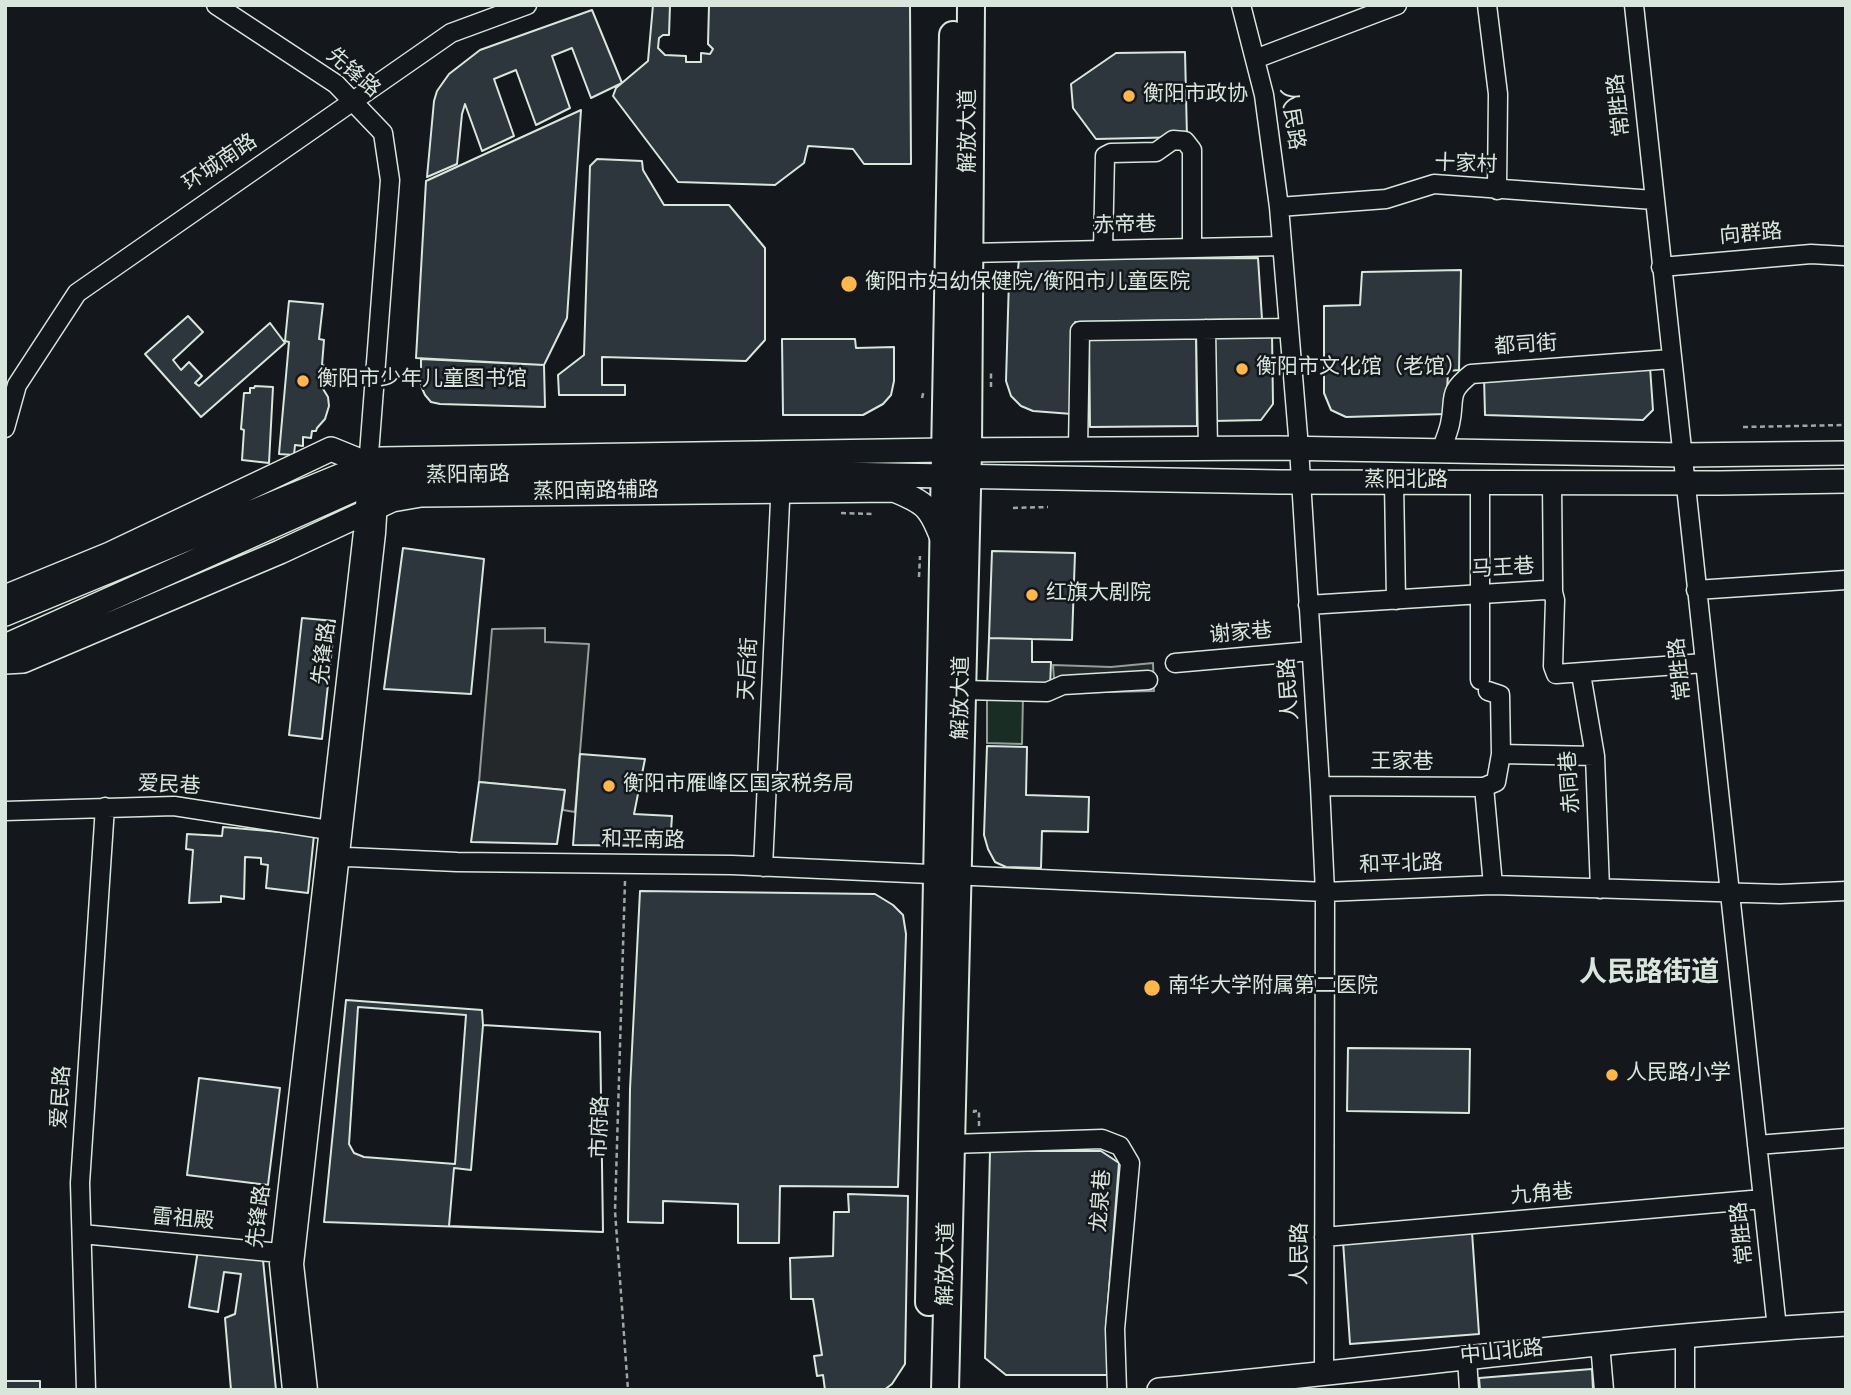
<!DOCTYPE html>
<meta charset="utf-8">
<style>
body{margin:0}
#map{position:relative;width:1851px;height:1395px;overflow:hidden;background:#14181c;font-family:Overpass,sans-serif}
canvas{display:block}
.frame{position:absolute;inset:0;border:7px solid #d8e6dc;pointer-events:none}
</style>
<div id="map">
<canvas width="1851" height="1395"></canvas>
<div class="frame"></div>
</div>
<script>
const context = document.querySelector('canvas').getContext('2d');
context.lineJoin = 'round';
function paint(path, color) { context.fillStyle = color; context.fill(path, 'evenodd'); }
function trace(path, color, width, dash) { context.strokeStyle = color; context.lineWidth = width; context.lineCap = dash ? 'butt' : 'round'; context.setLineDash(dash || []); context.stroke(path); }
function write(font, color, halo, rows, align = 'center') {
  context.font = font + ' Overpass,"Noto Sans SC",sans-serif'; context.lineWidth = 5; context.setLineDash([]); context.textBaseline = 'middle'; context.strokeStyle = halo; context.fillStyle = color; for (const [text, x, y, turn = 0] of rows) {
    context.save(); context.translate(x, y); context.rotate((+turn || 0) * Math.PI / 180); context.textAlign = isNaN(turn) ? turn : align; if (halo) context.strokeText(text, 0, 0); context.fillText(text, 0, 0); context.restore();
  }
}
const green = new Path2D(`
 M987 695 1023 696 1022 744 987 743Z`);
const parking = new Path2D(`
 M545 628V642L589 644 575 812 563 810 564 790 479 782 492 629Z
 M1153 663 1154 691 1055 693 1053 665 1111 667Z`);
const building = new Path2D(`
 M653 5H910L911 164H864L853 149 808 146 804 163 775 185 678 182 613 96 616 88 648 61Z
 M670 5H709L708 44 713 49 710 54 701 53V62H686V56L665 55 658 48 659 38 663 35H669Z
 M592 10 622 83 591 98 572 48 552 56 570 108 536 125 516 70 494 79 514 136 482 151 465 104 462 114 457 164 427 177 434 101 437 91 449 74 480 50Z
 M1185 52 1187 137 1096 139 1073 108 1071 84 1116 53Z
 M581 110 567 318 544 365 416 358 426 181Z
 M597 159 642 161 643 170 664 205H729L765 248V340L746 361 602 357V385H625V395H559L558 375 584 355 590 166Z
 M1258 258 1262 319 1075 322 1072 414 1033 411 1021 406 1011 396 1006 381 1009 279 1017 280 1019 259Z
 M1461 270 1459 370 1448 371 1446 414 1346 417 1331 410 1324 393V306L1360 305 1362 272Z
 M289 301 323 304 319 339 324 340 322 365 325 366 324 378H321L320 384 328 397 329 406 325 419 317 428 316 431H312L311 438 303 437V446L295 445 294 455 279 454 289 342 285 341Z
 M188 316 203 332 173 360 181 370 189 362 202 376 195 383 199 386 270 323 285 343 201 417 145 354Z
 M1272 333 1273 404 1261 420 1213 421 1211 334Z
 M1196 335 1197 426 1090 427 1089 336Z
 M782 339H855L856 348 894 347V381L891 395 883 404 863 415H783Z
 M421 359 544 365 545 407 440 404 431 402 425 395 421 386Z
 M1650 367 1653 410 1643 420 1485 415 1484 376Z
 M255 386 273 387 269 463 242 460 244 430 241 429 244 393H250V388H254Z
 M403 548 484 559 471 694 384 689Z
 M992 551 1075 553 1072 640 989 638Z
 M302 618 335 621 322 739 289 735Z
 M989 638 1032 639V662H1051L1050 689 987 687Z
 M987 746 1027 747 1026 795 1089 797 1088 832 1042 831 1041 868 1006 867 995 862 988 849 984 835Z
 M580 754 645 759 634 814 672 816 670 846 573 845Z
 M479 782 565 790 557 844 471 842Z
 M223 827 314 835 308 893 266 888 268 865 261 864V858L245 857 244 899 221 896V902L189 903 193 850 186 849 187 834 222 836Z
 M640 891 875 894 893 905 903 915 906 934 898 1187 780 1186 779 1243H738V1204L663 1201V1223L628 1222 630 1089Z
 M346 1000 482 1010 483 1025 600 1032 603 1232 324 1222Z
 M358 1007 466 1015 455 1164 364 1157 354 1153 349 1144Z
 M483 1025 600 1032 603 1232 449 1226 454 1168 471 1170Z
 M1348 1048 1470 1049 1469 1113 1347 1111Z
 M199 1078 280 1088 268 1185 187 1175Z
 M990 1151H1101L1119 1163 1106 1328 1109 1375H1006L985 1358Z
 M848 1194 908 1196 905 1364 892 1384 884 1390H825L823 1375 817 1376 814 1356 822 1355 813 1299H791L790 1258 833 1256 834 1212H849Z
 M1472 1232 1479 1334 1350 1344 1343 1241Z
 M198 1250 263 1260 276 1390H231L225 1318 235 1314 241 1274 224 1272 218 1312 189 1307Z
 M1592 1369 1593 1390H1480L1479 1378Z
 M5 1381H40V1390H5Z`);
const path = new Path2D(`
 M991 387V373
 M922 398 924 390
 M1743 427 1846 425
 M1013 508 1048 507
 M841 513 873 514
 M919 577 920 556
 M625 881 615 1211 628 1390
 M974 1113V1111H979V1127`);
const minor = new Path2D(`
 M216 5 336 84 383 133 390 180 363 532 279 1264 292 1390
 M1241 5 1264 95 1279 207 1299 448 1320 786 1325 892 1324 1375
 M1487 5 1498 94 1497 190
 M1634 5 1777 1328
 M1255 59 1397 5
 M1279 207 1386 199 1434 184 1654 200
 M1103 250 1105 156 1111 153 1156 152 1173 140 1185 141 1192 150V248
 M969 253 1282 246
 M1661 267 1811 254 1846 256
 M1206 329 1208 449
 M5 428 17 385 77 293 451 33 527 5
 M1078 449 1080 331 1289 328
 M1441 451C1444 442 1448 433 1450 424 1456 397 1446 394 1471 374L1671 359
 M1394 482 1396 600
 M1480 482V680
 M1552 482 1553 592
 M1696 590 1846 580
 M1308 605 1545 590 1553 592 1555 600 1553 666 1556 674 1704 663
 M1175 663 1311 651
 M1581 674 1595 756 1600 889
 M963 690 1047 692 1063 685 1148 680
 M1488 691 1500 695 1501 754 1496 782 1484 787 1493 885
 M1501 754 1595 756
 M1320 786 1484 787
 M5 811 174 806 329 830
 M326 856 457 862 732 865 1325 892 1493 885 1780 894 1846 891
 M763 867 781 480
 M951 1144 1102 1139 1120 1146 1130 1163 1115 1329 1117 1390
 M1757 1145 1846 1138
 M82 1234 280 1253
 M1324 1237 1763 1199
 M1685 1335V1390
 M1600 1344 1604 1390
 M1467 1358 1469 1390
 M86 1390 80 1183 105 807
 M308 1390 294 1264 376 533 380 468`);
const major = new Path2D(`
 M5 597 110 554 331 449 368 464
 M5 614 381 459 945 450 1277 448 1682 455 1846 453
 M5 646 380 478 781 473 1279 482 1719 483 1846 481
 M5 662 23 661 280 552 392 500 421 495 894 490C926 503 930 507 942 538
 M1159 1390C1388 1369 1616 1337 1846 1324`);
const highway = new Path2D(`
 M929 1302 953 35
 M945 1390 968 450 971 5`);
const markers = [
 [1129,96,7,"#ffb74d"],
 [849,284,9,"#ffb74d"],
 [1242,369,7,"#ffb74d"],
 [303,381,7,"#ffb74d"],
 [1032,595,7,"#ffb74d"],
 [609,786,7,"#ffb74d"],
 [1152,988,9,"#ffb74d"],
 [1612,1075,7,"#ffb74d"]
];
const streetNames = [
 ["先锋路",352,74,41],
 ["常胜路",1621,105,-96],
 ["人民路",1290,119,81],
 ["解放大道",970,131,-90],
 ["环城南路",221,164,-34],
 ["十家村",1466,166,2],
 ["赤帝巷",1125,227,-1],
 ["向群路",1751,236,-5],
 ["都司街",1526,347,-4],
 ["蒸阳南路",468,477,-1],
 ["蒸阳北路",1406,482],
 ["蒸阳南路辅路",596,493,-1],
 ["马王巷",1503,570,-3],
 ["谢家巷",1241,635,-5],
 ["先锋路",326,654,-83],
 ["天后街",750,669,-87],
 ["常胜路",1682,669,-96],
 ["人民路",1291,689,-94],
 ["解放大道",963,698,-89],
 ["王家巷",1402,764],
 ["赤同巷",1572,782,-94],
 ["爱民巷",169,787,3],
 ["和平南路",643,842,1],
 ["和平北路",1401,866,-2],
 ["爱民路",63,1097,-86],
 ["市府路",602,1127,-88],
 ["九角巷",1542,1196,-5],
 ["龙泉巷",1103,1201,-86],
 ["先锋路",261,1217,-83],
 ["雷祖殿",183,1221,5],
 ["常胜路",1744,1233,-96],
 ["人民路",1302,1254,-90],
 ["解放大道",948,1264,-89],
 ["中山北路",1502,1354,-6]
];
const poiNames = [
 ["衡阳市政协",1143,96],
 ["衡阳市妇幼保健院/衡阳市儿童医院",865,284],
 ["衡阳市文化馆（老馆）",1256,369],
 ["衡阳市少年儿童图书馆",317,381],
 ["红旗大剧院",1046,595],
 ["衡阳市雁峰区国家税务局",623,786],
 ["南华大学附属第二医院",1168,988],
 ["人民路小学",1626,1075]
];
const districtNames = [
 ["人民路街道",1649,975]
];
paint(green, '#1a2d24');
trace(green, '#939e99', 2);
paint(parking, '#24282b');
trace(parking, '#939e99', 2);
paint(building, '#2c363c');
trace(building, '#d8e6dc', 2);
trace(minor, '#d8e6dc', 21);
trace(major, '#d8e6dc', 26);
trace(highway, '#d8e6dc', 30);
trace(path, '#9da8a2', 2.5, [5, 3.5]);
trace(minor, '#14181c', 18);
trace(major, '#14181c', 23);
trace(highway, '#14181c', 26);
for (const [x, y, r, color] of markers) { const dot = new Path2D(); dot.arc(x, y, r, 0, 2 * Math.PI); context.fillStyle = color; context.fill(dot); trace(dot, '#14181c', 2.5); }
write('21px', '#d8e6dc', '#14181c', streetNames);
write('21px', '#d8e6dc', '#14181c', poiNames, 'left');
write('bold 28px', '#d8e6dc', '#14181c', districtNames);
</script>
